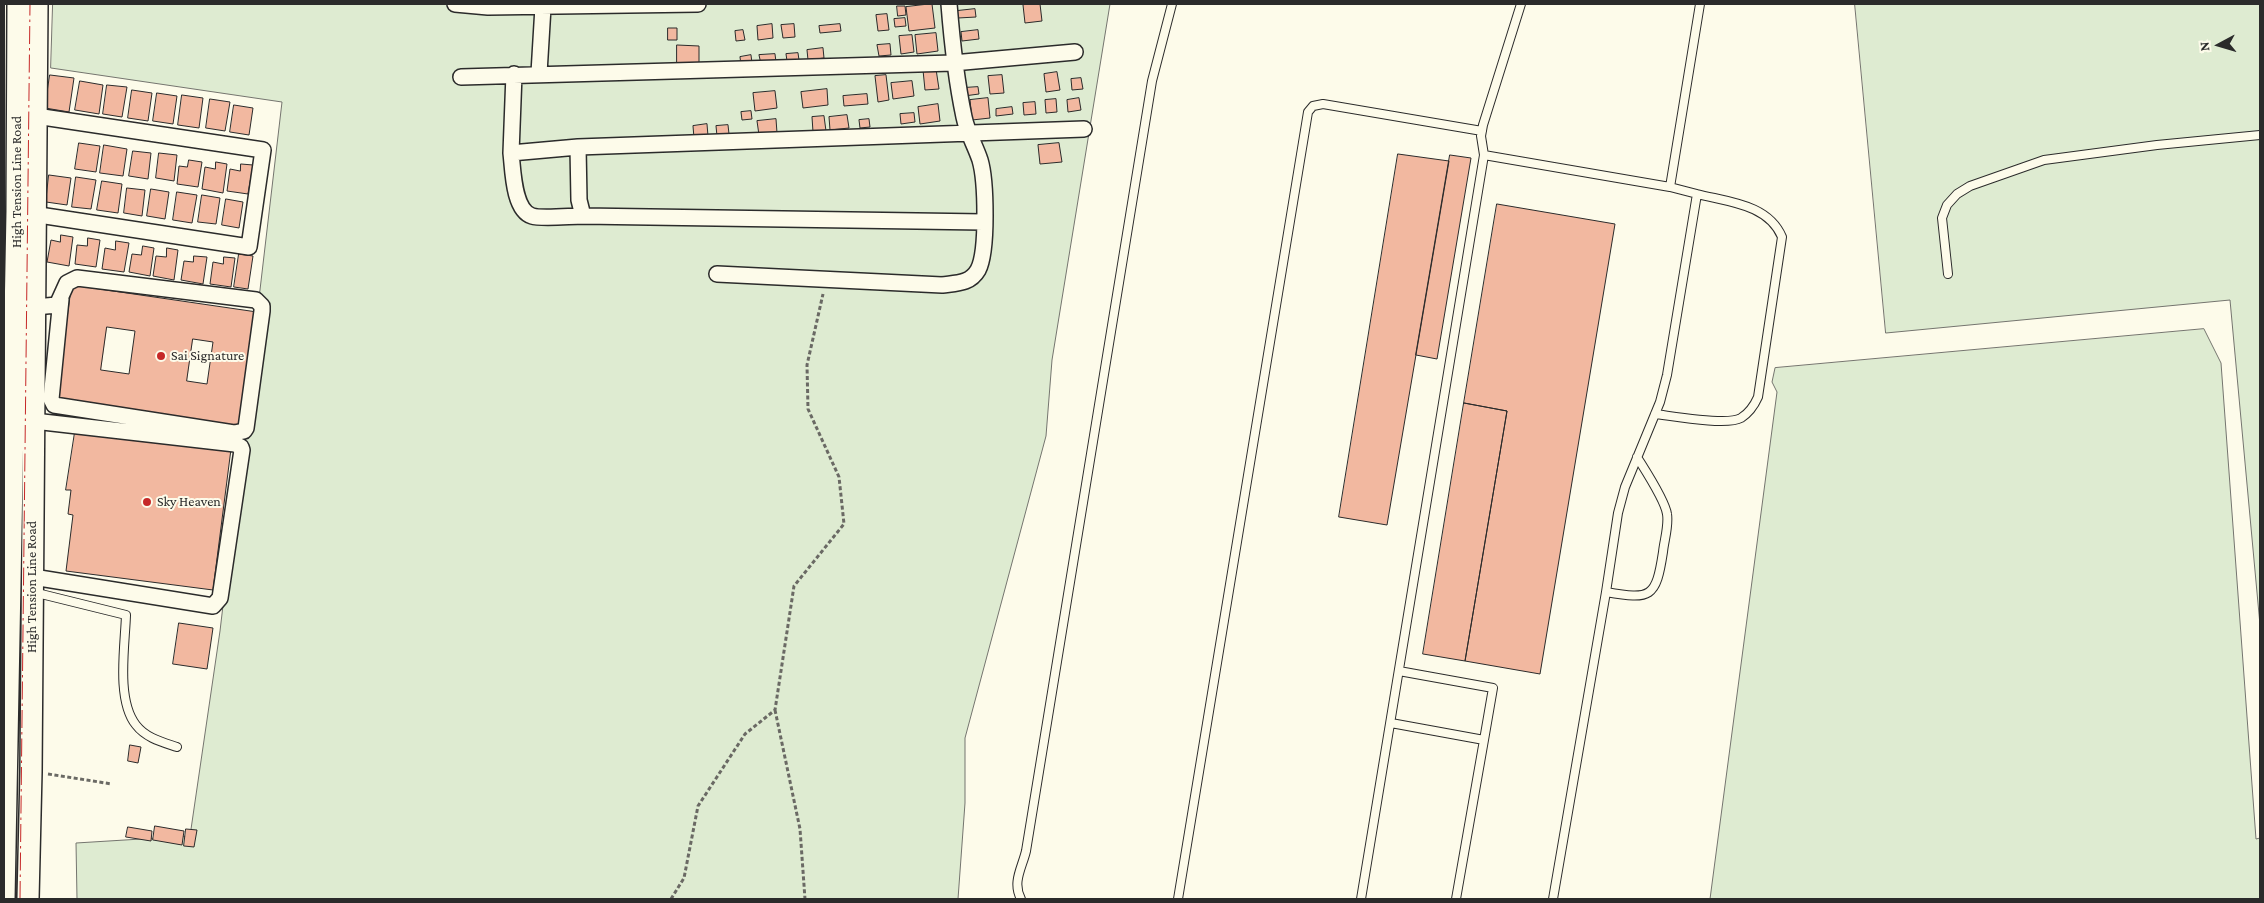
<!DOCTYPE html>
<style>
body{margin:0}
#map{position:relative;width:2264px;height:903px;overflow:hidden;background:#fdfbea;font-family:"Crimson Pro",serif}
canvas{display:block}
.frame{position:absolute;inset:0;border:5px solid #2b2b2b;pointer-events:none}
.north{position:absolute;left:2194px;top:20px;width:50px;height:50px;-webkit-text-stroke:4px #fdfbea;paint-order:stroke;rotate:264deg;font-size:14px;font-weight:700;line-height:20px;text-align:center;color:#2b2b2b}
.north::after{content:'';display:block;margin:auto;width:18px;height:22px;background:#2b2b2b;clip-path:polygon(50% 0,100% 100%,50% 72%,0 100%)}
</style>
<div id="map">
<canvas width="2264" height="903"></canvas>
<div class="frame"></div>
<div class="north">N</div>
</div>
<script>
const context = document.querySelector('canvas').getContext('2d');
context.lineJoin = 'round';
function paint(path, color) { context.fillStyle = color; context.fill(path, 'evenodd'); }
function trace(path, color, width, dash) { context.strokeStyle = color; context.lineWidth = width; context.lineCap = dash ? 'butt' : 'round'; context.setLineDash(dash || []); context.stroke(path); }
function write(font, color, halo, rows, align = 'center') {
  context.font = font + ' "Crimson Pro",serif'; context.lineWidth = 4; context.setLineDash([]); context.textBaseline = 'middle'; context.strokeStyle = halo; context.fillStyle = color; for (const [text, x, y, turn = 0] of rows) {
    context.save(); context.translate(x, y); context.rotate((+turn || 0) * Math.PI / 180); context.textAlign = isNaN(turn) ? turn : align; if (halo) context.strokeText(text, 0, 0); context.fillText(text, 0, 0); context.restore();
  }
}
const green = new Path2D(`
 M53 4H1110L1052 360 1046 436 965 738V803L958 899H77L76 843 190 836 220 631 282 102 51 68Z
 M1855 4H2260V625L2230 300 1886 333Z
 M2204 329 2221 363 2256 839 2260 838V899H1710L1777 392 1772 382 1775 368Z`);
const building = new Path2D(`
 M932 4 935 28 909 31 906 7Z
 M1040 4 1042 21 1025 23 1023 5Z
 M897 6H905L906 15 898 16Z
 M975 9 976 17 958 18 957 11Z
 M887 14 889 30 878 31 876 15Z
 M905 18 906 26 895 27 894 19Z
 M772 24 773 38 758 40 757 26Z
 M794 24 795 37 783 38 781 25Z
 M840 24 841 31 820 33 819 26Z
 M668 28H677V40H668Z
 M743 30 745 40 736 41 735 31Z
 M978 30 979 39 962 41 961 32Z
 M936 33 938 51 917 54 915 35Z
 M912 35 914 52 901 54 899 36Z
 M890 44 891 55 879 56 877 45Z
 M677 45 699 46V63H677Z
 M823 48 824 58 808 60 807 50Z
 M798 53 799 60 787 61 786 54Z
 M775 54 776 62 761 64 759 55Z
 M751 55 752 63 741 65 740 57Z
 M936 69 939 89 925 90 923 70Z
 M1057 72 1060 90 1046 92 1044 74Z
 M50 75 74 78 69 112 45 108Z
 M886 75 889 100 878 102 875 76Z
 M1002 75 1004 93 990 94 988 76Z
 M1081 78 1083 89 1072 90 1071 79Z
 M80 81 103 85 99 114 75 110Z
 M912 81 914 96 893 99 891 83Z
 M107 85 127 87 122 117 103 114Z
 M978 87 979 94 964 96 963 88Z
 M827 89 828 105 803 108 801 92Z
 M132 90 152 93 148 121 128 118Z
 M775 91 777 108 755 111 753 93Z
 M157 93 177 96 173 124 153 121Z
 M867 94 868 104 844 106 843 96Z
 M182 95 203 98 199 128 178 125Z
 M988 98 990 118 972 120 970 100Z
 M1079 98 1081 110 1068 112 1067 100Z
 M210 99 230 102 225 131 206 128Z
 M1056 99 1057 112 1046 113 1045 100Z
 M1035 102 1036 114 1024 115 1023 103Z
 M938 104 940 121 920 124 918 107Z
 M234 105 253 108 249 135 230 132Z
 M1012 107 1013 114 996 116V109Z
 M751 111 752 119 742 120 741 112Z
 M914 113 915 122 901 124 900 114Z
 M847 115 849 128 830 130 829 117Z
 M824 116 826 131 813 132 812 117Z
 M776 119 777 133 759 135 757 121Z
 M869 119 870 127 860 128 859 120Z
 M707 124 708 136 694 138 693 126Z
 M728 125 729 134 717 136 716 126Z
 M79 143 100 146 96 172 75 169Z
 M1059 143 1062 162 1040 164 1038 145Z
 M104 145 127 149 123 176 100 173Z
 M133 151 151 153 148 179 129 176Z
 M159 153 177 155 174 181 156 178Z
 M1398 154 1449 161 1387 525 1339 517Z
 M1450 155 1471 158 1437 359 1416 355Z
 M189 160 202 162 198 187 177 184 179 166 187 167Z
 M216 162 227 164 223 193 202 189 205 167 215 169Z
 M241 164 253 165 248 194 227 191 230 169 240 171Z
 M49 175 71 178 67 205 46 202Z
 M76 177 96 180 91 209 72 207Z
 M102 181 122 184 118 213 97 210Z
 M127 188 145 190 142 216 124 213Z
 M151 189 169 192 165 219 147 216Z
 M177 192 197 195 192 223 173 220Z
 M202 195 220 198 216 224 198 222Z
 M226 199 243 202 239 228 222 225Z
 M1497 204 1615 224 1540 674 1465 661 1507 411 1464 403Z
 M61 235 73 237 69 266 47 262 51 240 60 242Z
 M88 238 100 240 96 267 75 264 77 245 87 246Z
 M116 241 129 243 124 272 102 269 105 248 115 250Z
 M143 246 154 248 150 276 129 272 132 254 141 255Z
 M167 248 178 250 174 280 153 276 156 256 166 257Z
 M239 254 253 256 248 289 234 287Z
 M194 256 207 257 203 284 181 280 184 261 193 262Z
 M224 257 235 258 231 287 210 284 213 262 223 264Z
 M72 285 257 312 240 426 56 399ZM107 327 135 331 129 374 101 370ZM193 339 213 342 207 384 187 381Z
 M1464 403 1507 411 1465 661 1423 654Z
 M75 432 231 449 213 590 66 571 73 515 68 514 71 490H66Z
 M179 623 213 628 207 669 173 664Z
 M130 745 141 747 138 763 128 761Z
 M155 826 184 831 182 845 153 840Z
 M128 827 152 831 151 841 126 837Z
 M186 829 197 830 194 847 184 846Z`);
const path = new Path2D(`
 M775 710 800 829 805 899
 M48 774 112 784
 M671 899 684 878 698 806 745 734 775 710 794 586 844 524 839 477 808 409 807 365 823 294`);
const lane = new Path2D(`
 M1484 155 1670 187
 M1948 274 1942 218 1947 205 1957 194 1970 186 2044 160 2157 145 2260 135
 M1655 414C1672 416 1727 426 1741 418 1749 413 1754 406 1758 397L1782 237C1768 204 1728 202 1697 194
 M33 592 126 615C125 646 116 700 136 725 146 738 162 742 177 747
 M1606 592C1651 600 1656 598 1663 552 1664 541 1669 526 1667 514 1665 500 1645 470 1637 457
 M1399 671 1493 688 1484 740
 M1391 723 1484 740 1456 899
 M1021 899C1012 882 1022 868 1026 851L1152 81 1172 4
 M1178 899 1308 112 1313 106 1323 104 1482 131
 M1361 899 1484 155 1481 136 1483 125 1521 4
 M1553 899 1606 592 1618 513 1625 487 1660 402 1667 375 1697 194 1670 187 1700 4`);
const street = new Path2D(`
 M455 4 488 7 698 4
 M539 73 543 7
 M514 74 511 153 578 147 1084 129
 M461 77 953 63 1075 52
 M578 147 579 200 583 216 983 222
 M511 153C513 169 513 210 532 216 541 219 571 216 583 216
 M26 213 249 247 263 150 36 116
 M717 274 942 285C956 283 970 284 978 270 988 251 986 180 980 160 975 145 967 132 964 117 956 79 952 42 949 4
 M35 307 57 305 67 283 77 278 256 300 262 306V311L246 428 244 431 234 433 54 405 51 399 61 299
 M33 577 213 606 220 598 242 450 241 447 235 444 34 421`);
const secondary = new Path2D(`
 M4 899 17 212 18 4
 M28 899 31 772 37 4`);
const power = new Path2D(`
 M20 899 30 4`);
const markers = [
 [161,356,5,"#c62828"],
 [147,502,5,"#c62828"]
];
const streetNames = [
 ["High Tension Line Road",17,182,-90],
 ["High Tension Line Road",32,587,-90]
];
const poiNames = [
 ["Sai Signature",171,356],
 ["Sky Heaven",157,502]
];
paint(green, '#deebd1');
trace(green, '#74746e', 1);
paint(building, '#f2b8a0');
trace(building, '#2b2b2b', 1);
trace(lane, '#2b2b2b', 10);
trace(street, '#2b2b2b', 18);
trace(secondary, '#2b2b2b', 24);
trace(path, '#6a6964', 3, [4, 2.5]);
trace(lane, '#fdfbea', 8);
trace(street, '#fdfbea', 15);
trace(secondary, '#fdfbea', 21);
trace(power, '#c62828', 1, [18, 4, 2.5, 4]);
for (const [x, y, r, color] of markers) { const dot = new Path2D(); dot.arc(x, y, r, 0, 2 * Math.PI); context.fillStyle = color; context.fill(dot); trace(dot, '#fdfbea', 2); }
write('14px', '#2b2b2b', '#fdfbea', streetNames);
write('14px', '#2b2b2b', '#fdfbea', poiNames, 'left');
</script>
